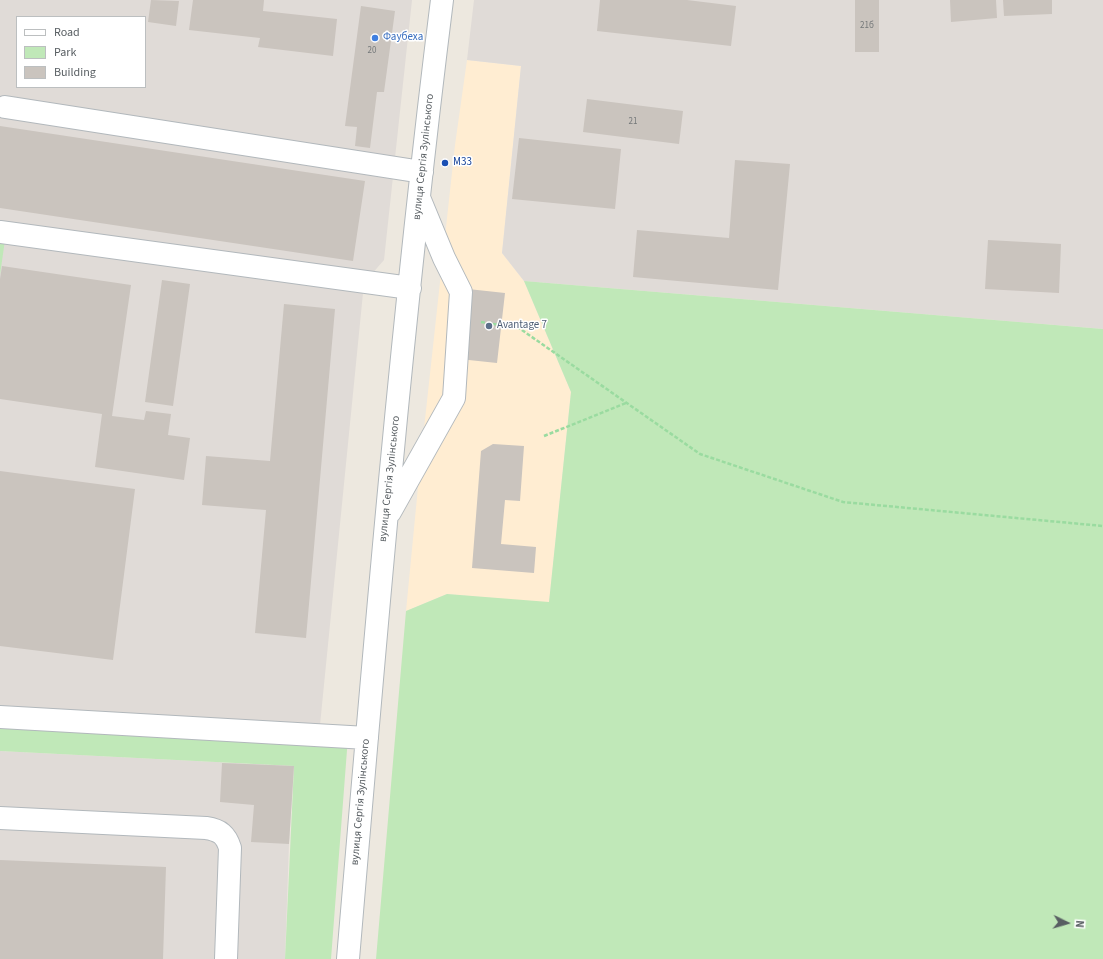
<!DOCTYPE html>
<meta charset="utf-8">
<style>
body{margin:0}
#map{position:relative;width:1103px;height:959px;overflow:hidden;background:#ede8df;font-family:"Source Sans 3",sans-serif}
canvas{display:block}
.legend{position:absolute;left:16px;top:16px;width:130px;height:72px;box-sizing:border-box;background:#fff;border:1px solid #bcbfc0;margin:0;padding:5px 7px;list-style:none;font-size:12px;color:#585e62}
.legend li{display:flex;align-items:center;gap:8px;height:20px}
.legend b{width:20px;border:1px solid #bcbfc0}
.north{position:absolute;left:1047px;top:903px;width:40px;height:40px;-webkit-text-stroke:3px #fff;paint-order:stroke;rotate:95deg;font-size:11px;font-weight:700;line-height:16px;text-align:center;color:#585e62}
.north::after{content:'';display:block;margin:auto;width:14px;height:18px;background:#585e62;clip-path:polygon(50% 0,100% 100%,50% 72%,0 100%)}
</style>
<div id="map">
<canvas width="1103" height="959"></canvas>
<ul class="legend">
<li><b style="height:5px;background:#fff"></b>Road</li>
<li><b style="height:11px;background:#c0e8b8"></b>Park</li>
<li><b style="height:11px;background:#cac4be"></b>Building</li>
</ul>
<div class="north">N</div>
</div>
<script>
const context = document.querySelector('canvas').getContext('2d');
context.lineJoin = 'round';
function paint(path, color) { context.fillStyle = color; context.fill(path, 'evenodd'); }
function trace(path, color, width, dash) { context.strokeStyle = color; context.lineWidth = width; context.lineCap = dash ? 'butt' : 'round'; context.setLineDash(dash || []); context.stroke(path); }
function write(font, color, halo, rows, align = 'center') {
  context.font = font + ' "Source Sans 3",sans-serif'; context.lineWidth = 3; context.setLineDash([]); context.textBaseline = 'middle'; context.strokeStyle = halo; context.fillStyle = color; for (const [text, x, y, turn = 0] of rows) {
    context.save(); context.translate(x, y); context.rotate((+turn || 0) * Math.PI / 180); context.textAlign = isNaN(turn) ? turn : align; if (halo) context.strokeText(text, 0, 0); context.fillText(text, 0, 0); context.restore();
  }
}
const commercial = new Path2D(`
 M467 60 521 66 502 253 524 281 571 392 549 603 447 594 406 611 421 456 455 145Z`);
const industrial = new Path2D(`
 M0 0H412L384 260 364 283 319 735 0 717ZM17 17H145V87H17Z
 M474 0H1103V329L524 281 502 253 521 66 467 60Z
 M0 751 294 766 289 844 285 959H0Z`);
const green = new Path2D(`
 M0 232 6 233 0 275Z
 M524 281 1103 329V959H376L406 611 447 594 549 602 571 392Z
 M0 717 348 737 331 959H285L294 766 0 751Z`);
const building = new Path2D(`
 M151 0 179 1 176 26 148 22Z
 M193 0H264L263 11 337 19 333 56 258 47 260 38 189 30Z
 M600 0H687L736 6 731 46 597 31Z
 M855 0H879V52H855Z
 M950 0H996L997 18 951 22Z
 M1003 0H1052V14L1004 16Z
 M361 6 395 11 384 92H377L370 148 355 146 357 127 345 126Z
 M587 99 683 111 679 144 583 132Z
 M0 126 365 181 353 261 0 208Z
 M519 138 621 149 615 209 512 199Z
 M735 160 790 164 778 290 633 277 637 230 729 238Z
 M988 240 1061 244 1059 293 985 289Z
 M2 266 131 285 112 416 144 420 146 411 171 414 168 435 190 438 184 480 95 467 102 414 0 399V279Z
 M162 280 190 284 173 406 145 402Z
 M468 289 505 293 497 363 450 358Z
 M284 304 335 309 306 638 255 633 266 510 202 505 206 456 270 461Z
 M493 444 524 446 520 501 505 500 501 544 536 547 534 573 472 568 481 451Z
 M0 471 135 489 113 660 0 646Z
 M222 763 294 766 289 844 251 842 254 805 220 802Z
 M0 860 166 867 163 959H0Z`);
const path = new Path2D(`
 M481 322 519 328 700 454 843 502 1103 526
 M544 436 626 403`);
const minor = new Path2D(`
 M5 107 422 172
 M0 232 410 288
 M390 512 454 398 461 292 444 258 420 200
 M0 717 367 738
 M0 818 206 828C220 830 226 835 230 848L226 959
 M348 959C375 639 402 319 442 0`);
const markers = [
 [375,38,4,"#3f7fe0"],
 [445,163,4,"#1a4fb4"],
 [489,326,4,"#5c6f8a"]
];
const numberNames = [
 ["21б",867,26],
 ["20",372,51],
 ["21",633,122]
];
const shopNames = [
 ["Фаубеха",383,38]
];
const streetNames = [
 ["вулиця Сергія Зулінського",424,157,-84],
 ["вулиця Сергія Зулінського",390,479,-84],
 ["вулиця Сергія Зулінського",361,802,-85]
];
const transitNames = [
 ["М33",453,163]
];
const serviceNames = [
 ["Avantage 7",497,326]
];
paint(commercial, '#ffedd2');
paint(industrial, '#e0dbd7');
paint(green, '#c0e8b8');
paint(building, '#cac4be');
trace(minor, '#b2b8bc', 24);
trace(path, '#9adba0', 2.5, [4, 2]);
trace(minor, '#fff', 22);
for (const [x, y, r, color] of markers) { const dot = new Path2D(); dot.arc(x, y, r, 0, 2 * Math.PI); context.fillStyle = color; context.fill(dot); trace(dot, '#fff', 1.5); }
write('9px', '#747879', null, numberNames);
write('11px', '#366cbe', '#fff', shopNames, 'left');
write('11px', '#585e62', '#fff', streetNames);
write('11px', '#164399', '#fff', transitNames, 'left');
write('11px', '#4e5e75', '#fff', serviceNames, 'left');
</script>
